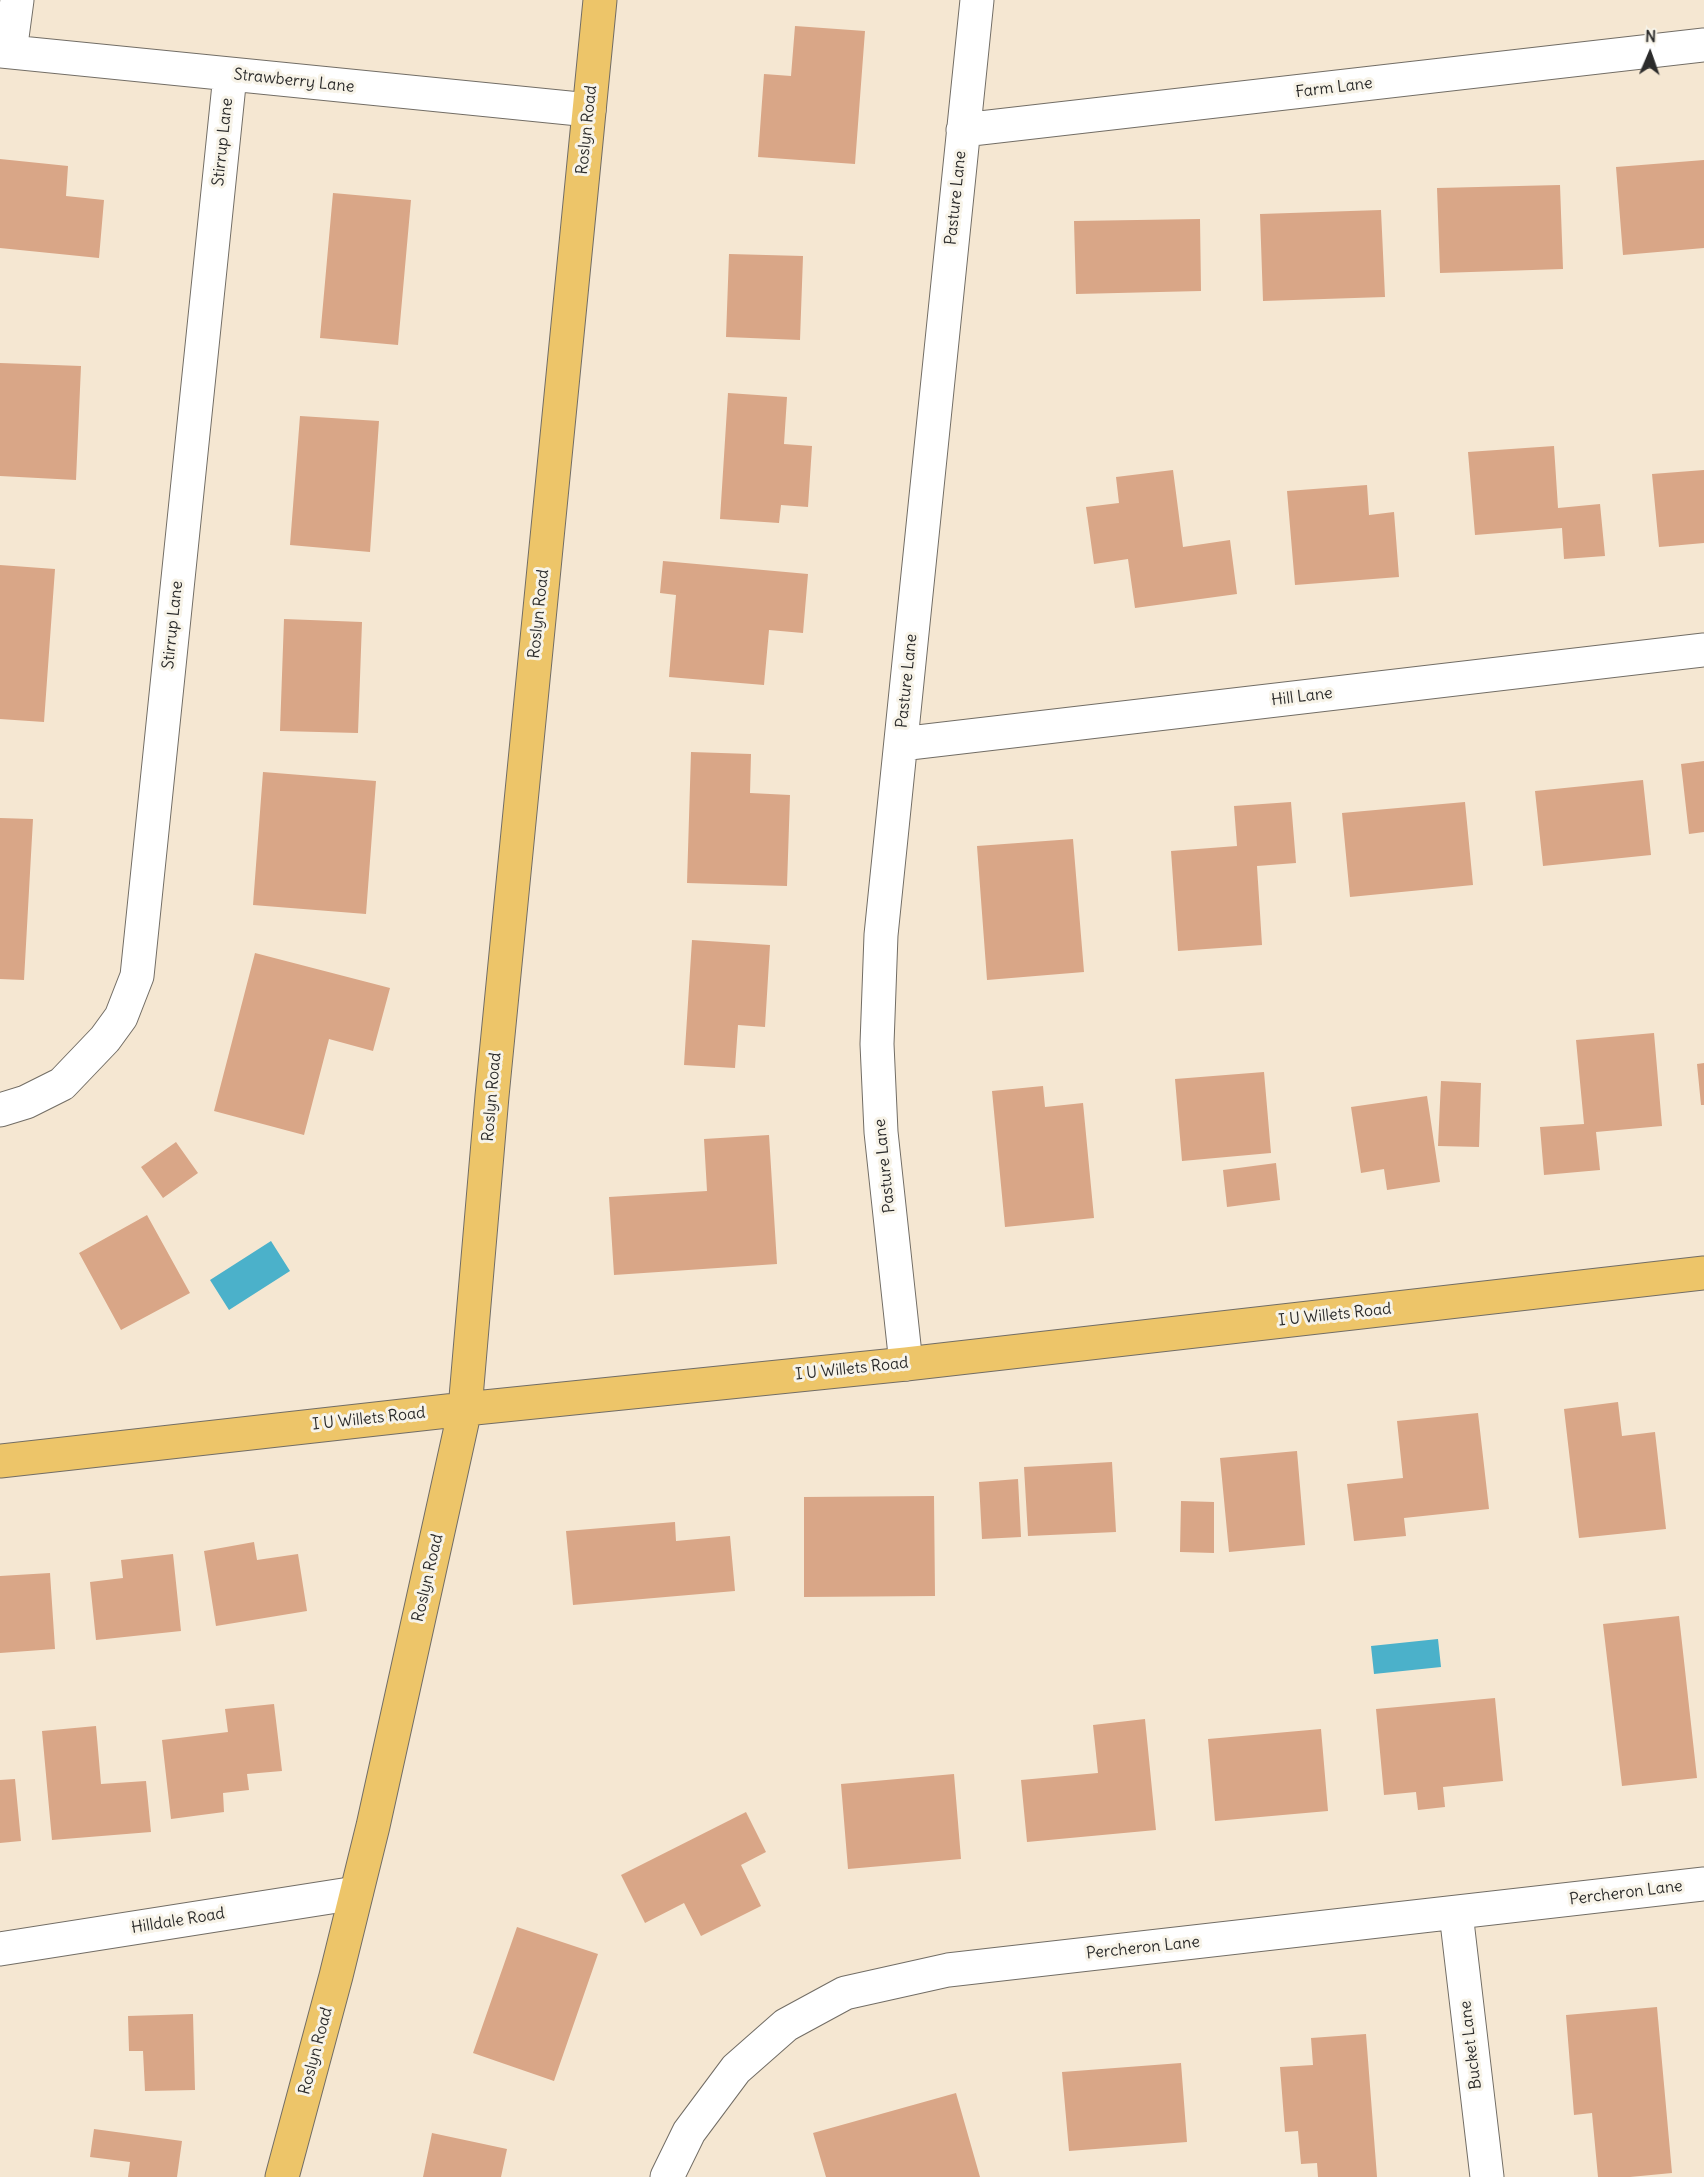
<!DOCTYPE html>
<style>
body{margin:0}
#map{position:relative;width:1704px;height:2177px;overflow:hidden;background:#f5e7d2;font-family:Delius,sans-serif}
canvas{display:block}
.north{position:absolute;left:1620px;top:24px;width:60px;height:60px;-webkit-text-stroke:4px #f7f3e8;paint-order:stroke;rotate:2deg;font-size:16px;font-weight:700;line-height:24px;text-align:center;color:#2b2b2b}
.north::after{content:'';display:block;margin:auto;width:21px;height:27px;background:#2b2b2b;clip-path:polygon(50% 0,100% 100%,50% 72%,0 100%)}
</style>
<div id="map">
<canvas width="1704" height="2177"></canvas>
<div class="north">N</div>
</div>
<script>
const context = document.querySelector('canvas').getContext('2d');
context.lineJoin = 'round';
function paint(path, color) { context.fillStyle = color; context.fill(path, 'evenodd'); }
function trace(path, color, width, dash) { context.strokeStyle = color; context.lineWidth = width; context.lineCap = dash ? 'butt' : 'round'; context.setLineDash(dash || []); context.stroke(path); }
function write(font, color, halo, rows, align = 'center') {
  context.font = font + ' Delius,sans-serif'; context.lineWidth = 6; context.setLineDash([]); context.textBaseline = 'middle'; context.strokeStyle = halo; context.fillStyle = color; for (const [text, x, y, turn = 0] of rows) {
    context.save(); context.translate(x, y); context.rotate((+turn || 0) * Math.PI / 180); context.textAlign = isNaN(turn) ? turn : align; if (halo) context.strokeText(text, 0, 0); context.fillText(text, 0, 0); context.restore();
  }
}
const water = new Path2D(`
 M271 1241 290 1271 229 1310 210 1280Z
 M1438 1639 1441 1667 1374 1674 1371 1646Z`);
const building = new Path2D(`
 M795 26 865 31 855 164 758 157 764 74 791 76Z
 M0 159 68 166 66 196 104 200 99 258 0 248Z
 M1704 160V248L1623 255 1616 167Z
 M1560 185 1563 269 1440 273 1437 188Z
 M333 193 411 200 398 345 320 338Z
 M1381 210 1385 297 1263 301 1260 214Z
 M1200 219 1201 291 1076 294 1074 221Z
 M729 254 803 256 800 340 726 337Z
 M0 363 81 366 76 480 0 476Z
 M728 393 787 397 784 444 812 446 808 507 781 505 779 523 720 519Z
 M300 416 379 421 370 552 290 545Z
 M1554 446 1558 508 1600 504 1605 556 1564 559 1562 528 1475 535 1468 452Z
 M1173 470 1183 547 1230 540 1237 594 1135 608 1128 559 1094 564 1086 507 1119 503 1116 477Z
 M1704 470V543L1659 547 1652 474Z
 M1367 485 1369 515 1394 512 1399 577 1295 585 1287 491Z
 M663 561 808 574 803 633 769 630 764 685 669 677 676 595 660 593Z
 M0 565 55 569 44 722 0 719Z
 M284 619 362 622 358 733 280 731Z
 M691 752 751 754 750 793 790 795 787 886 687 883Z
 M1704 761V832L1689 834 1681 764Z
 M263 772 376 781 366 914 253 905Z
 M1643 780 1651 855 1543 866 1535 791Z
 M1291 802 1296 863 1257 866 1262 945 1178 951 1171 851 1237 846 1234 806Z
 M1465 802 1473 885 1350 897 1342 813Z
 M0 818 33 819 24 980 0 979Z
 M1073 839 1084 972 987 980 977 846Z
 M692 940 770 945 765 1027 738 1025 735 1068 684 1065Z
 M255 953 390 988 373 1051 329 1039 304 1135 214 1111Z
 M1654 1033 1662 1126 1596 1132 1600 1170 1544 1175 1540 1127 1584 1124 1576 1040Z
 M1704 1063V1105H1701L1697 1064Z
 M1264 1072 1271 1153 1182 1161 1175 1079Z
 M1441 1081 1481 1083 1479 1147 1438 1146Z
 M1043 1086 1045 1107 1083 1103 1094 1218 1005 1227 992 1091Z
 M1427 1096 1440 1182 1387 1190 1384 1169 1361 1173 1351 1107Z
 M769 1135 777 1264 614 1275 609 1197 707 1191 704 1139Z
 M176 1142 198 1173 163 1198 141 1167Z
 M1276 1163 1280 1200 1227 1207 1223 1170Z
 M147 1215 190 1293 121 1330 79 1253Z
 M1618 1402 1622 1436 1655 1432 1666 1529 1579 1538 1564 1409Z
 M1478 1413 1489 1509 1404 1518 1406 1536 1354 1541 1347 1484 1403 1478 1397 1421Z
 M1297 1451 1305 1545 1229 1552 1220 1458Z
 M1112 1462 1116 1532 1028 1536 1024 1467Z
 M1018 1479 1021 1537 982 1539 979 1482Z
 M934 1496 935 1596 804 1597V1497Z
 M1181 1501 1214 1502V1553L1180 1552Z
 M675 1522 676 1541 730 1536 735 1591 573 1605 566 1531Z
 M254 1542 257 1560 298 1554 307 1611 216 1626 204 1551Z
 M173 1554 181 1631 96 1640 90 1582 123 1578 121 1560Z
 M50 1573 55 1649 0 1653V1576Z
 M1679 1616 1697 1778 1622 1786 1603 1624Z
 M1495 1698 1503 1781 1443 1787 1445 1807 1418 1810 1416 1792 1384 1795 1376 1709Z
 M274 1704 282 1771 247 1774 249 1790 223 1793 224 1812 171 1819 162 1740 228 1732 225 1709Z
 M1145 1719 1156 1830 1027 1842 1021 1780 1098 1773 1093 1725Z
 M96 1726 101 1784 146 1781 151 1832 52 1840 42 1731Z
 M1321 1729 1328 1811 1215 1821 1208 1739Z
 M954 1774 961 1859 848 1869 841 1784Z
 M15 1779 21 1841 0 1843V1780Z
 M746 1812 766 1852 741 1865 761 1906 701 1936 684 1903 645 1923 621 1875Z
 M517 1927 598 1954 554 2081 473 2053Z
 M1657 2007 1672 2173 1630 2177H1598L1592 2113 1574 2115 1566 2015Z
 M193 2014 195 2090 145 2091 143 2051H129L128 2016Z
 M1366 2034 1377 2177H1318L1317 2163 1301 2164 1298 2131 1285 2132 1280 2067 1313 2065 1311 2038Z
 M1181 2063 1187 2142 1069 2151 1062 2072Z
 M956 2093 980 2177H826L813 2133Z
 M94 2129 182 2141 177 2177H128L130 2162 90 2157Z
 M432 2133 507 2149 501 2177H423Z`);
const minor = new Path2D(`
 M0 51 589 110
 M10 52 17 0
 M963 130 1704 45
 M901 744 1704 650
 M0 1110 26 1102 62 1084 105 1039 121 1017 137 976 230 75
 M906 1364 881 1132 877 1044 881 935 977 0
 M1456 1913 1487 2177
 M0 1949 356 1893
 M667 2177 689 2132 736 2069 786 2025 845 1993 948 1970 1704 1884`);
const major = new Path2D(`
 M0 1461 465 1409 906 1364 1704 1273
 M282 2177 336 1976 373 1826 465 1409 492 1096 600 0`);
const streetNames = [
 ["Strawberry Lane",294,81,6],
 ["Farm Lane",1334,88,-7],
 ["Roslyn Road",587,130,-84],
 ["Stirrup Lane",223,142,-84],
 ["Pasture Lane",956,198,-84],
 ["Roslyn Road",539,614,-84],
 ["Stirrup Lane",173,625,-84],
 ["Pasture Lane",907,681,-84],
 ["Hill Lane",1302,697,-7],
 ["Roslyn Road",492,1097,-85],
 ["Pasture Lane",885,1166,-96],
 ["I U Willets Road",1335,1315,-6],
 ["I U Willets Road",852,1369,-6],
 ["I U Willets Road",369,1419,-6],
 ["Roslyn Road",428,1578,-77],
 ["Percheron Lane",1626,1893,-7],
 ["Hilldale Road",178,1921,-9],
 ["Percheron Lane",1143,1948,-6],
 ["Bucket Lane",1471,2045,-97],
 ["Roslyn Road",316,2051,-75]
];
paint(water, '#4bb1ca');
paint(building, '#d9a687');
trace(minor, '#726d65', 35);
trace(major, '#726d65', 35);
trace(minor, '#fff', 33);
trace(major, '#edc569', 33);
write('16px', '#2b2b2b', '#f7f3e8', streetNames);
</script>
